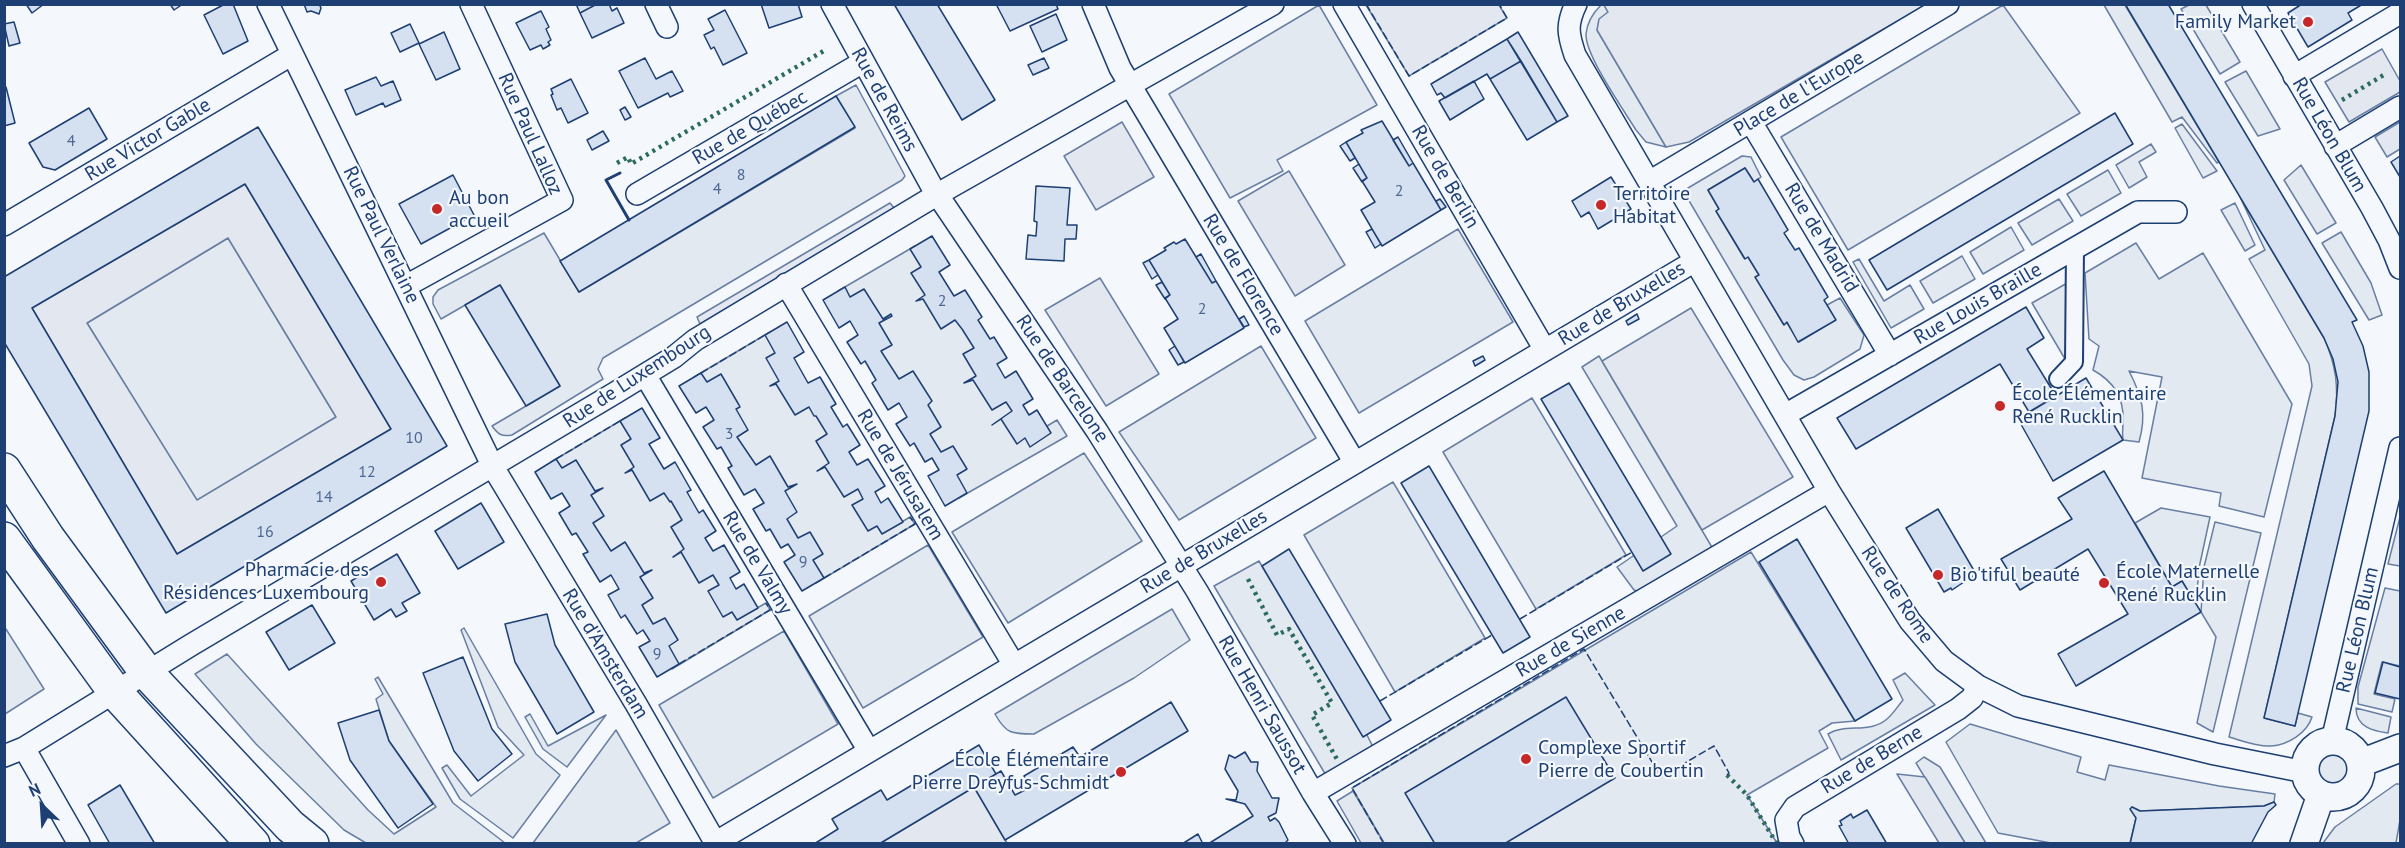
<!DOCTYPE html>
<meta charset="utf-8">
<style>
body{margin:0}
#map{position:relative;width:2405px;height:848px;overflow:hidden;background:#f4f7fb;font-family:"PT Sans",sans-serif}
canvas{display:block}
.frame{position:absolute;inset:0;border:6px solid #1d3f73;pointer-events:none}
.north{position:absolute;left:12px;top:776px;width:60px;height:60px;-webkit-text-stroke:4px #f4f7fb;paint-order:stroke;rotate:335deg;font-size:16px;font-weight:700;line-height:24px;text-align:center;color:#1d3f73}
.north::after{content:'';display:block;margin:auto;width:21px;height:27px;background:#1d3f73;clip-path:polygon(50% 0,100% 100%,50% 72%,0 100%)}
</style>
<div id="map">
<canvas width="2405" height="848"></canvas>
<div class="frame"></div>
<div class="north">N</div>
</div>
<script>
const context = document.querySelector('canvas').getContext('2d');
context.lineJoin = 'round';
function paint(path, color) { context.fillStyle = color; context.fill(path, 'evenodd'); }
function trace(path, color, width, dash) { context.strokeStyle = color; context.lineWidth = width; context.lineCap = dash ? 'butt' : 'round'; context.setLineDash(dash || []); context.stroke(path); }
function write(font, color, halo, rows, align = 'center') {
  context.font = font + ' "PT Sans",sans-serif'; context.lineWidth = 4.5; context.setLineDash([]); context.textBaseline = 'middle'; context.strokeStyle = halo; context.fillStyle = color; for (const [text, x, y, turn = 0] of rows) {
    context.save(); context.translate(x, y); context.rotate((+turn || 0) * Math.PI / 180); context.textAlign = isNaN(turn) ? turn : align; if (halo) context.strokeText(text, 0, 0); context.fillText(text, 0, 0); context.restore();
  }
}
const green = new Path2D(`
 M1319 5 1377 105 1277 160 1283 171 1230 198 1169 94Z
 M1601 5H1604L1608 12 1597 30 1666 147 1646 142 1636 130C1623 109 1585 55 1586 34 1587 23 1594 12 1601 5Z
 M2003 5 2080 113 1848 250 1781 137Z
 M2104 5H2125L2219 162 2217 163 2182 117 2172 122Z
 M2189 5H2206L2240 62 2220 74 2181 9Z
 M2246 71 2280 129 2258 136 2225 82Z
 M856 85 903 172 905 176 902 180 603 358 598 369 603 379 512 435C501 437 498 434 492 426L560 386 500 285 441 319 433 304V297L438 290 544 233 579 292 855 128 836 96Z
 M2182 124 2217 171 2203 178 2175 128Z
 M2151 144 2156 152 2139 162 2147 177 2129 188 2116 165Z
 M1742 156 1751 157 1761 177 1754 182 1745 168 1708 190 1719 209 1716 211 1744 258 1748 257 1759 275 1756 277 1783 324 1787 323 1799 342 1835 320 1827 305 1840 298 1864 335 1860 349 1814 377 1804 380 1794 375 1783 360 1688 199V188Z
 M2301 165 2336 223 2317 234 2284 180Z
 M2108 170 2121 193 2081 216 2067 194Z
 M2240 197 2324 338C2336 365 2339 387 2335 416L2264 718 2295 726 2298 713 2312 717C2307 733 2288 745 2271 746 2258 747 2243 741 2229 737L2312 386 2309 364 2249 259 2265 250Z
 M2059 199 2073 221 2032 245 2018 223Z
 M2235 203 2255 245 2245 251 2221 210Z
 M2011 227 2024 250 1983 274 1970 252Z
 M1458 229 1513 322 1359 413 1305 321Z
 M2341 232 2371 283 2382 315 2369 320 2322 243Z
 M228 238 336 417 197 501 87 323Z
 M2136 243 2159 279 2203 253 2292 404 2264 517 2219 506 2221 493 2142 478 2162 377 2129 371C2142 396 2147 414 2139 442L2123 440C2122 433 2123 427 2123 420 2124 397 2113 381 2093 370L2099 346 2089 339 2085 273Z
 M915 246 1034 434 1057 420 1067 436 959 498 838 291Z
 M1962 256 1975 279 1933 303 1920 281Z
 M1859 259 1884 301 1910 285 1924 309 1891 328 1853 262Z
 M2069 282 2065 359 2032 303Z
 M770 332 890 529 910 517 915 524 816 583 694 377Z
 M1261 346 1316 438 1179 520 1119 432Z
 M1599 356 1713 549 1641 592 1634 590 1617 567 1677 526 1582 367Z
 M1532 398 1626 555 1536 609 1443 452Z
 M625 418 743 616 766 603 770 610 672 669 551 462Z
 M1084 453 1142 541 1008 623 952 532Z
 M1393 482 1485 638 1395 692 1304 535Z
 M2161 508 2210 517 2199 568 2196 605 2182 581 2172 587 2135 523Z
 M2215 522 2261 533 2213 732 2197 723 2216 637 2201 612 2204 567Z
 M928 545 983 637 863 708 809 616Z
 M1751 552 1855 721 1832 723 1819 731 1828 748 1747 795 1777 843H1384L1352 788Z
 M1259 561 1363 736 1367 735 1374 749 1327 777 1214 586Z
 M2385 588 2400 591V666L2382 662 2374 694 2395 699 2392 712 2358 704V687Z
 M1172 609 1190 640 1134 678 1034 734C1012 734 1006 734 995 714Z
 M4 626 44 689 5 714H4Z
 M464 628 536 754 560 775 513 838 460 799 442 768 447 765 471 796 524 755 498 727 461 630Z
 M784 631 838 724 713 798 659 705Z
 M227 654 368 810 394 834 436 807 389 741 376 699 383 694 375 679 378 677 453 803 505 843H366L344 830 256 744 195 674Z
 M1905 673 1935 705 1841 760 1828 734C1846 723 1870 734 1887 719 1893 714 1898 706 1903 700L1893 680Z
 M2356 708 2391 717 2388 733C2373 731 2356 727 2356 708Z
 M530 714 548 746 606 715 567 767 543 749 525 717Z
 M1970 724 2081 757 2077 772 2105 780 2109 765 2219 786 2275 794 2274 802 2264 806 2140 811 2132 807 2136 818 2130 843H2051L1998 833 1946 742Z
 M616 730 670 823 636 843H533Z
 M2319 770a16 16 0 1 1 32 0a16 16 0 1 1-32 0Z
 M1924 757 1940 767 1986 843H1965L1916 763Z
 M2396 784H2400V820L2396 843H2323L2335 827Z`);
const parking = new Path2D(`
 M1366 5H1499L1507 18 1409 76Z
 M1604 5H1925L1689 142 1666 147 1597 30 1599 19 1608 12Z
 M2382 49 2400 81V92L2349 122 2325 82Z
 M1122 122 1154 177 1096 210 1064 156Z
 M2400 122V149L2387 157 2375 137Z
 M1289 171 1345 265 1295 296 1238 201Z
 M245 184 391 429 177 554 32 308ZM228 238 336 417 197 500 87 323Z
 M890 203 894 208 700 324 697 317Z
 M1100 278 1159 374 1106 406 1045 310Z
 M1691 308 1793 477 1702 530 1602 361Z
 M2400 517V566L2388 564Z
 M1897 774 1925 777 1965 843H1939Z
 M974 787 1007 843 879 844Z
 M1353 791 1384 843H1361L1337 801Z`);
const building = new Path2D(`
 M26 4H44L32 13Z
 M170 4H183L174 10Z
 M225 4H233L248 41 223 54 204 15Z
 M304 4H323L320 6 321 8 319 14 311 11 307 12Z
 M576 4H597L580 13Z
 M597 4H609L612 11 617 8 624 23 592 38 580 13Z
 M761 4H798L802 17 769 28Z
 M894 4H937L995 100 962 120Z
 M996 4H1056L1058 9 1010 31Z
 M2125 4H2168L2357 320 2352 322 2363 346 2369 372V411L2295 726 2264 718 2335 416 2338 382 2333 359 2324 338Z
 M2302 4H2363L2348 13 2352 20 2308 47 2288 13Z
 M725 10 747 53 723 65 714 47 711 49 704 35 714 30 708 19Z
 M541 11 549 27 546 29 551 40 548 42 550 45 543 49 541 45 530 50 516 23Z
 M1056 14 1067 40 1042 52 1030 26Z
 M14 22 20 43 9 46 4 24Z
 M410 24 419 43 400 52 391 33Z
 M444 32 460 69 436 80 419 44Z
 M1518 32 1568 116 1557 122 1507 39Z
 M1507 39 1521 61 1490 79 1487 74 1445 98 1441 93 1437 95 1431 84Z
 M645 58 656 79 672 71 683 91 670 97 668 93 638 108 619 71Z
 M1044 58 1049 68 1033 75 1028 65Z
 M1521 61 1557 122 1527 140 1490 79Z
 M376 77 381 86 393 81 401 100 385 107 383 103 356 115 345 90Z
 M571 79 588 113 568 123 561 108 557 110 551 95 553 94 551 89Z
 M1474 81 1484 99 1450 120 1439 101Z
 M6 87 15 123 4 126V88Z
 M836 96 855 127 579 292 560 261Z
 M625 107 631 117 625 120 620 110Z
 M89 108 107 139 55 170 43 167 29 143Z
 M2115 113 2133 144 1887 290 1869 260Z
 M1382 121 1409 166 1413 163 1441 210 1382 246 1361 210 1375 202 1362 181 1367 178 1346 142 1363 133 1361 130Z
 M258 127 447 446 166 613 4 342V277ZM245 184 391 429 177 554 32 308Z
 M603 131 609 141 592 150 587 140Z
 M1398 137 1413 163 1409 166 1393 140Z
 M1346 142 1355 158 1350 161 1340 146Z
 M2400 156V177L2391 162Z
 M1359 164 1367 178 1362 182 1353 168Z
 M1745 168 1754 182 1758 179 1788 230 1784 233 1795 250 1799 248 1828 297 1824 300 1836 320 1798 342 1787 322 1784 325 1755 277 1759 275 1748 257 1745 259 1716 211 1719 209 1708 190Z
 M453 175 474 215 421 244 399 204Z
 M1611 177 1631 209 1598 229 1589 212 1581 217 1572 201Z
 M1036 186 1070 188 1067 225H1077L1076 239H1065L1064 261 1026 259 1028 235 1036 236 1037 222 1034 221Z
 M1440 199 1446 207 1441 210 1436 201Z
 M1372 229 1381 244 1375 248 1366 232Z
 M932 236 950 265 939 272 954 296 965 290 982 317 978 320 990 339 994 337 1007 358 997 364 1005 378 1016 371 1033 399 1023 405 1029 415 1037 410 1051 433 1030 447 1025 438 1017 444 1001 419 992 425 1012 411 1006 402 992 410 973 380 964 383 976 376 963 354 974 348 962 329 955 320 941 329 923 299 916 301 925 295 911 273 921 267 910 249Z
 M1185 239 1212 283 1216 281 1244 328 1185 363 1164 328 1178 319 1165 298 1170 295 1149 260 1166 250 1164 248 1174 242 1176 244Z
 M1201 254 1216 281 1212 283 1196 257Z
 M1149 260 1158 275 1152 279 1143 263Z
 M1162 282 1170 295 1165 299 1156 285Z
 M500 285 560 386 526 406 465 305Z
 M845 287 850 297 864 289 883 319 891 314 892 316 879 323 892 345 881 351 899 379 913 371 932 401 928 405 941 427 930 434 941 452 953 446 967 469 957 475 967 493 945 506 928 476 939 470 932 458 925 462 914 443 910 446 896 424 907 417 899 403 888 410 872 383 876 380 865 361 861 364 847 342 858 335 850 321 839 328 823 300Z
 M2026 307 2044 338 2027 349 2056 396 2029 412 2000 364 1856 449 1837 418Z
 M1637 314 1639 319 1628 325 1626 321Z
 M1244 316 1249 325 1244 327 1239 319Z
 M787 322 804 352 794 358 808 383 820 377 836 404 831 407 843 427 847 424 860 445 849 452 857 465 868 459 885 486 875 492 881 503 888 498 903 522 882 534 877 526 868 531 852 505 863 499 858 489 844 497 825 467 817 471 829 463 816 441 827 434 816 416H814L809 407 795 415 776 384 770 386 779 381 766 358 775 353 765 335Z
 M1175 346 1184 362 1178 365 1169 350Z
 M1483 356 1485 360 1475 366 1473 361Z
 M701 373 707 382 721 374 739 405 740 407 736 409 748 430 737 437 756 465 770 456 788 487 797 484 785 491 797 512 787 519 798 538 810 532 823 554 813 560 824 578 802 591 784 562 795 555 788 544 781 548 770 529 766 531 753 509 764 503 755 489 744 495 728 468 732 466 721 447 717 449 703 427 714 420 706 407 696 413 679 386Z
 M2086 378 2123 440 2053 481 2018 419Z
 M1569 383 1671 554 1643 571 1541 399Z
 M642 408 660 438 649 444 664 469 675 462 691 490 687 492 699 513 703 510 716 531 705 538 713 551 724 545 740 572 730 578 736 589 744 584 758 608 737 620 732 612 723 617 708 591 719 585 713 575 699 583 681 552 673 557 684 549 671 527 682 520 671 501 670 502 664 493 650 501 632 470 625 473 634 467 621 445 631 439 620 421Z
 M556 459 562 468 576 460 595 491 603 488 591 495 604 516 593 523 611 551 625 542 644 573 652 570 640 577 653 598 642 605 653 624 665 618 678 640 669 646 679 664 657 677 639 647 650 641 643 630 637 634 625 615 621 618 608 595 619 589 611 575 600 582 583 554 588 552 576 533 572 535 559 513 570 506 562 493 551 499 535 472Z
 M1429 466 1530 637 1503 653 1401 483Z
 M2104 471 2172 587 2182 581 2201 612 2076 686 2058 654 2128 614 2088 549 2020 590 2001 559 2072 519 2058 498Z
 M481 503 504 542 458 569 435 531Z
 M1938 509 1976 574 1952 590 1951 588 1944 592 1906 528Z
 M1797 539 1892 699 1855 721 1759 562Z
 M1289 549 1391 720 1363 737 1262 566Z
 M397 554 420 593 402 603 407 611 396 617 391 609 374 620 351 581Z
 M312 605 335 643 289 670 266 632Z
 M547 614 555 645 594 712 557 734 515 662 505 624Z
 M463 657 492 729 512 754 478 781 454 751 423 673Z
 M2383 662 2400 667V699L2375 693Z
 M1566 697 1615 778 1504 844H1435L1405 793Z
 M1171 702 1188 731 1005 840 974 787 1001 771 1015 795 1031 787 1024 776 1073 747 1080 757Z
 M379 710 389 741 433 804 398 828 350 760 338 723Z
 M979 745 996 774 879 844H814L838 829 832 819 881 790 887 800Z
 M1245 752 1251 762H1258L1257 771 1272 798H1279L1276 813 1268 817 1270 821 1275 818 1279 822 1288 840 1284 844H1208L1253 816 1245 804 1226 799 1236 800 1238 791 1225 769 1229 755 1235 758Z
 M120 785 155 844H110L88 805Z
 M2274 802 2276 805 2268 812 2251 844H2130L2136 818 2130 809 2132 807 2140 811 2264 806Z
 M1867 810 1887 844H1849L1839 826 1842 825 1840 821 1851 814 1853 818Z
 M1198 834 1203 844H1182Z`);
const pedestrian = new Path2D(`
 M2058 379 2074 362 2075 248`);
const minor = new Path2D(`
 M268 4 493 467 636 704 715 842
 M656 4 667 27
 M832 4 931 185 1097 431 1197 591 1313 793 1345 844
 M1093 4 1120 68 1355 463
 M1344 4 1545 350
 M1576 4C1566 25 1568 34 1575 55L1829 491 1910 621 1944 661 1978 686 2018 706 2215 754 2305 772
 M2253 4 2372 208 2389 240 2400 268
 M2294 76 2400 13
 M1751 122 1890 355
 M2335 146 2400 107
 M1649 182 1948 4
 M637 194 863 62
 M4 225 291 55
 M786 284 1014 665
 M406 286 562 200 471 4
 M645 375 869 751
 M1785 415 2138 212H2176
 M2332 741 2400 448
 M24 748 191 645 615 393 674 357 695 340 938 194 1273 4
 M4 756 24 748 79 844
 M1313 793 1829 491
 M713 844 1695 261
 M1793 844 1789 837 1786 820 1795 807 1958 709 1972 698 1978 686`);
const tertiary = new Path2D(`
 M2305 769a28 28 0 1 1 56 0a28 28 0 1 1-56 0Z
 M2361 763 2400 748
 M2304 844 2321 795`);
const primary = new Path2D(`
 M4 470 48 538 147 673 290 826 312 844
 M4 539 115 692 253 844`);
const hedge = new Path2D(`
 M2342 100 2387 73
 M617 163 628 157 631 164 827 49
 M1248 579 1277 635 1289 629 1332 703 1312 715 1338 761
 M1727 775 1747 795 1777 844`);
const fence = new Path2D(`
 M1366 4 1409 76 1507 18 1499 4
 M701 373 765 335
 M556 459 620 421
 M824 578 915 524 910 517
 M1520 619 1632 552
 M679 664 770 610 766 603
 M1380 701 1492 635
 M1384 844 1352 788 1584 649 1661 777 1714 746 1729 773 1727 775`);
const wall = new Path2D(`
 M620 173 606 180 629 220`);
const markers = [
 [2308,22,6,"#c62828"],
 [1601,205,6,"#c62828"],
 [437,209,6,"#c62828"],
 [2000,406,6,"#c62828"],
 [1938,575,6,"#c62828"],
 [381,582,6,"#c62828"],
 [2104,583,6,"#c62828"],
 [1526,759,6,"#c62828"],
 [1121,772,6,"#c62828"]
];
const numberNames = [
 ["4",71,141],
 ["8",741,175],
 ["4",717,189],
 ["2",1399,191],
 ["2",942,301],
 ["2",1202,309],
 ["3",729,434],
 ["10",414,438],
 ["12",367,472],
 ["14",324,497],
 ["16",265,532],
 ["9",803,562],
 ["9",657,654]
];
const poiNames = [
 ["Family Market",2296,22,"right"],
 ["Territoire",1613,194],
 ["Habitat",1613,217],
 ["Au bon",449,198],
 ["accueil",449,221],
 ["École Élémentaire",2012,394],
 ["René Rucklin",2012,417],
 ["Pharmacie des",369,570,"right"],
 ["Résidences Luxembourg",369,593,"right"],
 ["École Maternelle",2116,572],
 ["René Rucklin",2116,595],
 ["Bio'tiful beauté",1950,575],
 ["Complexe Sportif",1538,748],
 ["Pierre de Coubertin",1538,771],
 ["École Élémentaire",1109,760,"right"],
 ["Pierre Dreyfus-Schmidt",1109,783,"right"]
];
const streetNames = [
 ["Place de l'Europe",1799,94,-31],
 ["Rue de Reims",884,100,61],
 ["Rue de Québec",750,128,-30],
 ["Rue Paul Lalloz",530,134,66],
 ["Rue Léon Blum",2329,135,60],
 ["Rue Victor Gable",148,140,-31],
 ["Rue de Berlin",1445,177,60],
 ["Rue Paul Verlaine",381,235,64],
 ["Rue de Madrid",1821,238,59],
 ["Rue de Florence",1243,275,59],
 ["Rue de Bruxelles",1622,304,-31],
 ["Rue Louis Braille",1978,304,-30],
 ["Rue de Luxembourg",637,377,-33],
 ["Rue de Barcelone",1062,379,56],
 ["Rue de Jérusalem",900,475,59],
 ["Rue de Bruxelles",1204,552,-31],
 ["Rue de Valmy",757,563,59],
 ["Rue de Rome",1897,595,56],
 ["Rue Léon Blum",2358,630,-77],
 ["Rue de Sienne",1571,642,-30],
 ["Rue d'Amsterdam",605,654,59],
 ["Rue Henri Saussot",1262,705,60],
 ["Rue de Berne",1872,760,-31]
];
paint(green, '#e3e9f0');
trace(green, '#687fa3', 1.5);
paint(parking, '#e3e8f0');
trace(parking, '#687fa3', 1.5);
paint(building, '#d5e0f0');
trace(building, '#1d3f73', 1.5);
trace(pedestrian, '#1d3f73', 20);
trace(minor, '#1d3f73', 24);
trace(tertiary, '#1d3f73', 30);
trace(primary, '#1d3f73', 36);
trace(pedestrian, '#f4f7fb', 16);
trace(minor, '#f4f7fb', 21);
trace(tertiary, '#f4f7fb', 27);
trace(primary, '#f4f7fb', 33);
trace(hedge, '#2c6c60', 4.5, [3, 4.5]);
trace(fence, '#1d3f73', 1.5, [8, 3]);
trace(wall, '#1d3f73', 3);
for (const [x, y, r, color] of markers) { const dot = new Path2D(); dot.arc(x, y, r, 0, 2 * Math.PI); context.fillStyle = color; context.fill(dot); trace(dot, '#f4f7fb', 2); }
write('16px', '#4b6792', null, numberNames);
write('20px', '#1d3f73', '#f4f7fb', poiNames, 'left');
write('20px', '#1d3f73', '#f4f7fb', streetNames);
</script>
